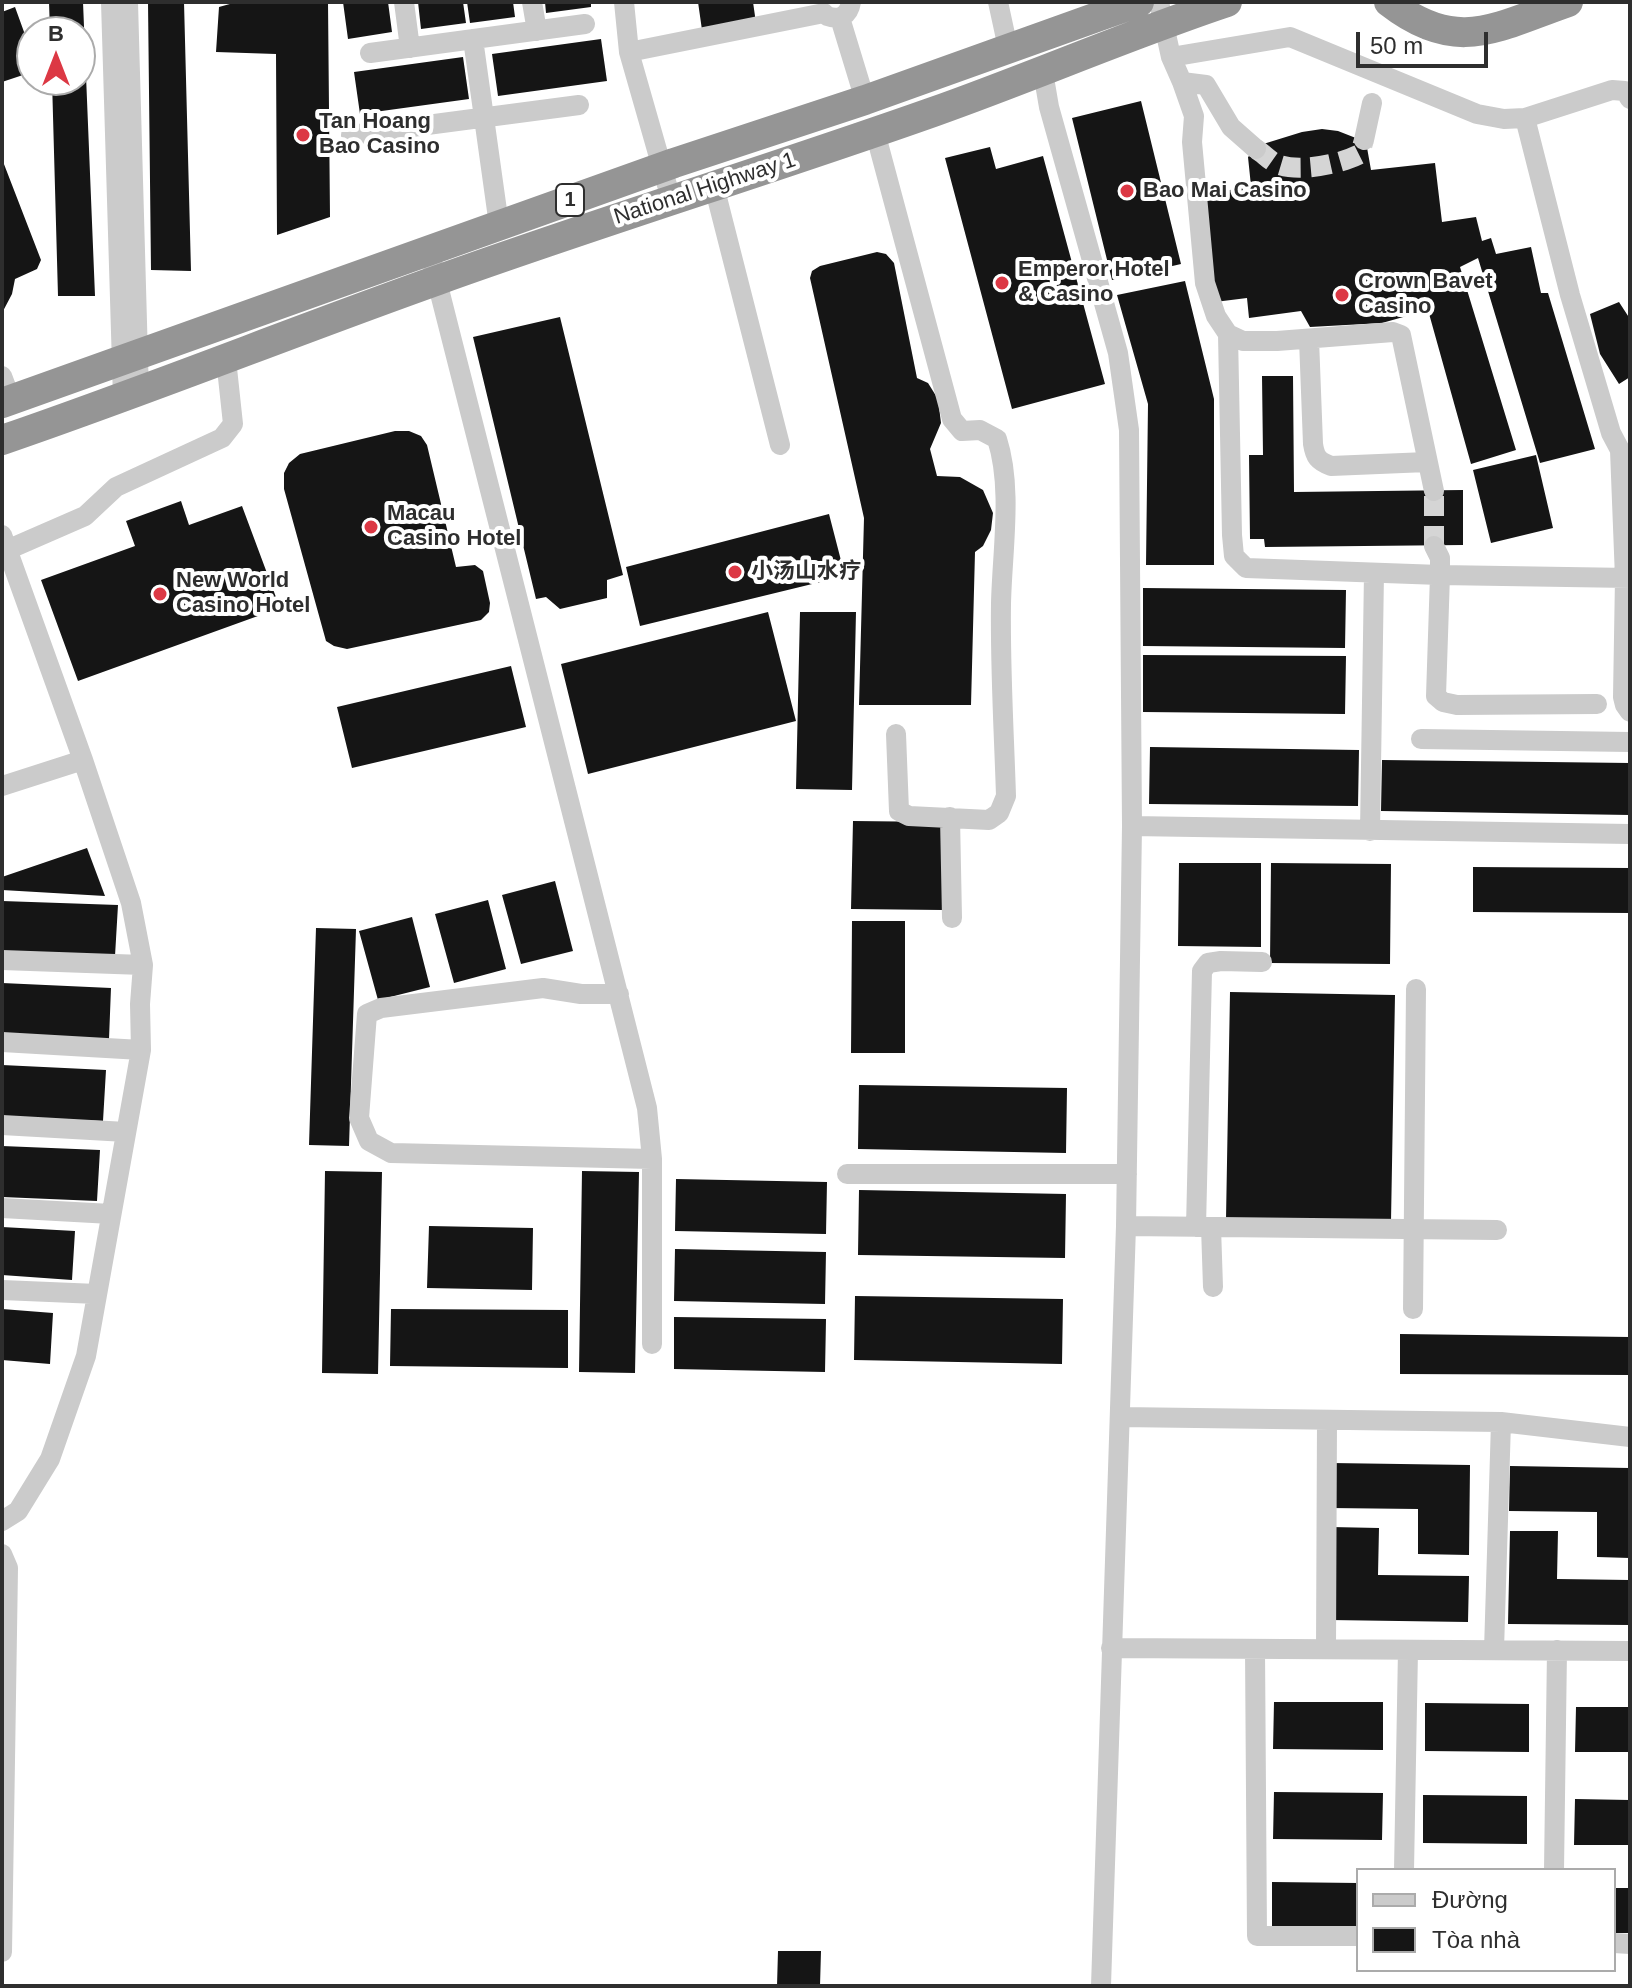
<!DOCTYPE html>
<meta charset="utf-8">
<style>
body{margin:0}
#map{position:relative;width:1632px;height:1988px;overflow:hidden;background:#fff;font-family:Arial,sans-serif}
canvas{display:block}
.frame{position:absolute;inset:0;border:4px solid #2e2e2e;pointer-events:none}
.legend{position:absolute;left:1356px;top:1868px;width:260px;height:104px;box-sizing:border-box;background:#fff;border:2px solid #ababab;margin:0;padding:10px 14px;list-style:none;font-size:24px;color:#2e2e2e}
.legend li{display:flex;align-items:center;gap:16px;height:40px}
.legend b{width:40px;border:2px solid #ababab}
.north{position:absolute;left:16px;top:16px;width:80px;height:80px;box-sizing:border-box;background:#fff;border:2px solid #ababab;border-radius:50%;rotate:0deg;font-size:22px;font-weight:700;line-height:32px;text-align:center;color:#2e2e2e}
.north::after{content:'';display:block;margin:auto;width:28px;height:36px;background:#dc3844;clip-path:polygon(50% 0,100% 100%,50% 72%,0 100%)}
.scale{position:absolute;left:1356px;top:32px;width:132px;height:36px;box-sizing:border-box;border:4px solid #2e2e2e;border-top:0;padding-left:10px;font-size:24px;line-height:28px;white-space:nowrap;color:#2e2e2e;-webkit-text-stroke:6px #fff;paint-order:stroke}
</style>
<div id="map">
<canvas width="1632" height="1988"></canvas>
<div class="frame"></div>
<ul class="legend">
<li><b style="height:10px;background:#cbcbcb"></b>Đường</li>
<li><b style="height:22px;background:#151515"></b>Tòa nhà</li>
</ul>
<div class="north">B</div>
<div class="scale">50 m</div>
</div>
<script>
const context = document.querySelector('canvas').getContext('2d');
context.lineJoin = 'round';
function paint(path, color) { context.fillStyle = color; context.fill(path, 'evenodd'); }
function trace(path, color, width, dash) { context.strokeStyle = color; context.lineWidth = width; context.lineCap = dash ? 'butt' : 'round'; context.setLineDash(dash || []); context.stroke(path); }
function write(font, color, halo, rows, align = 'center') {
  context.font = font + ' Arial,"Noto Sans SC",sans-serif'; context.lineWidth = 8; context.setLineDash([]); context.textBaseline = 'middle'; context.strokeStyle = halo; context.fillStyle = color; for (const [text, x, y, turn = 0] of rows) {
    context.save(); context.translate(x, y); context.rotate((+turn || 0) * Math.PI / 180); context.textAlign = isNaN(turn) ? turn : align; if (halo) context.strokeText(text, 0, 0); context.fillText(text, 0, 0); context.restore();
  }
}
const building = new Path2D(`
 M49 2H83L95 296H58L52 80H80V32H50Z
 M148 2H184L191 271 151 270Z
 M237 2H328L330 217 277 235 276 54 216 52 219 7Z
 M343 2H388L392 32 348 39Z
 M418 2H463L466 23 421 29Z
 M467 2H513L515 17 470 23Z
 M545 2H591V7L546 13Z
 M698 2H753L756 23 702 30Z
 M15 7 32 54V72L2 82V12Z
 M601 39 607 81 498 96 492 54Z
 M463 57 469 99 360 114 354 72Z
 M1141 101 1181 264 1112 280 1072 118Z
 M1322 129 1338 131 1366 142 1371 170 1435 163 1442 222 1476 217 1482 241 1491 238 1496 254 1531 247 1541 293H1548L1595 449 1540 463 1478 258 1460 267 1516 450 1471 464 1428 310 1382 323 1310 327 1301 311 1249 318 1247 298 1215 302 1203 195 1251 186 1248 157 1260 145 1302 132Z
 M990 147 996 169 1043 156 1105 384 1012 409 945 158Z
 M2 159 41 260 37 269 15 279 12 294 2 313Z
 M877 252 886 254 894 263 917 378 928 383 938 399 941 423 930 449 937 476 960 477 983 490 993 513 991 530 983 546 975 552 971 705H859L864 518 810 278 812 271 820 266Z
 M1185 281 1214 399V565H1146L1148 404 1117 295Z
 M1619 302 1630 319V377L1619 384 1600 354 1590 314Z
 M560 317 623 575 607 580V598L560 609 546 597 536 599 473 337Z
 M1262 376H1293L1294 492 1463 490V545L1265 547 1264 539H1250L1249 455H1263Z
 M395 431H409L421 436 427 445 456 567 475 565 483 571 490 603 489 612 481 620 347 649 334 646 326 641 284 489V473L289 463 300 454Z
 M1536 455 1553 528 1491 543 1473 470Z
 M181 501 189 525 242 506 280 608 78 681 41 580 135 546 126 521Z
 M829 514 845 576 640 626 626 567Z
 M1143 588 1346 590 1345 648 1143 646Z
 M768 612 796 721 588 774 561 664Z
 M800 612H856L852 790 796 789Z
 M1143 655 1346 656 1345 714 1143 712Z
 M511 666 526 727 352 768 337 707Z
 M1150 747 1359 750 1358 806 1149 804Z
 M1382 760 1630 763V815L1381 811Z
 M853 821 944 822 943 910 851 909Z
 M87 848 105 896 2 890V877Z
 M1179 863H1261V947L1178 946Z
 M1271 863 1391 864 1390 964 1270 963Z
 M1473 867 1630 868V913L1473 912Z
 M555 881 573 951 521 964 502 895Z
 M488 900 506 969 454 983 435 914Z
 M2 901 118 905 115 956 2 951Z
 M412 917 430 987 378 1000 359 931Z
 M852 921H905V1053H851Z
 M316 928 356 929 349 1146 309 1145Z
 M2 983 111 988 109 1039 2 1034Z
 M1230 992 1395 995 1391 1221 1226 1219Z
 M2 1065 106 1070 103 1121 2 1117Z
 M859 1085 1067 1088 1066 1153 858 1149Z
 M2 1146 100 1150 97 1201 2 1197Z
 M325 1171 382 1172 378 1374 322 1373Z
 M582 1171 639 1172 635 1373 579 1372Z
 M676 1179 827 1182 826 1234 675 1231Z
 M859 1190 1066 1194 1065 1258 858 1255Z
 M429 1226 533 1228 532 1290 427 1288Z
 M2 1227 75 1231 72 1280 2 1275Z
 M675 1249 826 1252 825 1304 674 1301Z
 M855 1296 1063 1299 1062 1364 854 1360Z
 M2 1309 53 1313 50 1364 2 1360Z
 M391 1309 568 1310V1368L390 1366Z
 M674 1317 826 1319 825 1372 674 1369Z
 M1400 1334 1630 1337V1375L1400 1374Z
 M1331 1463 1470 1465 1469 1555 1418 1554V1509L1330 1508Z
 M1510 1466 1630 1468V1558L1597 1557V1512L1509 1511Z
 M1331 1527 1379 1528 1378 1575 1469 1576 1468 1622 1330 1620Z
 M1510 1531H1558L1557 1579 1630 1580V1625L1508 1624Z
 M1274 1702H1383V1750L1273 1749Z
 M1425 1703 1529 1704V1752L1425 1751Z
 M1576 1707H1630V1752H1575Z
 M1274 1792 1383 1793 1382 1840 1273 1839Z
 M1423 1795 1527 1796V1844L1423 1843Z
 M1575 1799 1630 1800V1845H1574Z
 M1272 1882 1358 1883V1930H1272Z
 M1614 1888H1630V1933H1614Z
 M778 1951H821L820 1986H777Z`);
const minorTunnel = new Path2D(`
 M1256 149C1263 153 1270 161 1277 164 1298 173 1341 164 1360 154L1364 140
 M1434 546V491`);
const minor = new Path2D(`
 M111 2 123 398
 M128 2 139 393
 M404 2 410 48
 M532 2 537 31
 M624 2 629 52 671 199
 M998 2 1008 48
 M1159 2 1171 57 1182 82 1206 85 1231 127 1256 149
 M827 16C840 21 849 15 851 2
 M840 18 865 100
 M473 39 499 225
 M629 52 824 13
 M370 53 585 24
 M1171 57 1290 37 1477 114 1504 119 1525 118
 M1043 72 1049 107 1118 353 1129 430 1132 826 1126 1226 1101 1986
 M1182 82 1194 116 1192 142 1205 283 1216 316 1228 334 1243 341H1277L1393 332 1401 335 1434 491
 M1630 99 1625 91 1612 90 1525 118 1570 295 1611 433 1620 450 1630 457
 M875 132 952 419 962 431 980 430 997 439C1013 488 1002 552 1001 604 1000 668 1004 732 1006 796L999 813 989 820 909 816 899 811 896 734
 M351 135 579 105
 M1364 140 1372 103
 M714 186 780 445
 M429 250 647 1108 652 1159V1344
 M1228 334 1232 535 1234 556 1246 568 1440 575V558L1434 546
 M1309 339 1313 444C1315 457 1318 461 1331 466L1427 462
 M2 376 11 400
 M1620 450 1625 578 1623 697 1625 705 1630 712
 M2 535 83 760 131 903 143 965 140 1004 141 1050 86 1356 50 1459 18 1511 2 1521
 M7 550 85 516 116 487 222 438 233 424 226 359
 M1597 704 1457 705 1443 702 1436 696 1440 575 1630 578
 M1421 739 1630 742
 M2 786 83 760
 M950 817 952 918
 M1132 826 1630 834
 M1370 831 1374 573
 M2 960 143 965
 M619 994H581L543 988 381 1008 367 1014 359 1118 369 1141 391 1153 652 1159
 M2 1042 141 1050
 M2 1125 126 1132
 M847 1174H1127
 M2 1208 111 1214
 M1126 1226 1497 1230
 M1196 1227 1202 971 1208 963 1221 961 1262 962
 M1211 1227 1213 1287
 M2 1290 97 1294
 M1413 1309 1416 989
 M1120 1417 1501 1422 1630 1437
 M2 1554 8 1568 2 1952
 M1111 1648 1630 1651
 M1255 1649 1257 1936H1358
 M1326 1649 1327 1421
 M1494 1650 1501 1422
 M1404 1870 1408 1650
 M1554 1870 1557 1650
 M1614 1943 1630 1944`);
const highway = new Path2D(`
 M1389 2C1457 55 1496 27 1568 2
 M2 403 674 163 865 100 1139 2
 M2 440C148 390 292 332 438 280 602 221 769 170 933 112 1032 77 1128 35 1227 2`);
const markers = [
 [303,135,8,"#dc3844"],
 [1127,191,8,"#dc3844"],
 [1002,283,8,"#dc3844"],
 [1342,295,8,"#dc3844"],
 [371,527,8,"#dc3844"],
 [735,572,8,"#dc3844"],
 [160,594,8,"#dc3844"]
];
const shields = [
 [570,200,28]
];
const shieldNames = [
 ["1",570,200]
];
const poiNames = [
 ["Tan Hoang",319,122],
 ["Bao Casino",319,147],
 ["Bao Mai Casino",1143,191],
 ["Emperor Hotel",1018,270],
 ["& Casino",1018,295],
 ["Crown Bavet",1358,282],
 ["Casino",1358,307],
 ["Macau",387,514],
 ["Casino Hotel",387,539],
 ["小汤山水疗",751,572],
 ["New World",176,581],
 ["Casino Hotel",176,606]
];
const streetNames = [
 ["National Highway 1",705,189,-18]
];
paint(building, '#151515');
trace(minorTunnel, '#d5d5d5', 20, [20, 10]);
trace(minor, '#cbcbcb', 20);
trace(highway, '#959595', 30);
for (const [x, y, r, color] of markers) { const dot = new Path2D(); dot.arc(x, y, r, 0, 2 * Math.PI); context.fillStyle = color; context.fill(dot); trace(dot, '#fff', 3); }
for (const [x, y, w] of shields) { const box = new Path2D(); box.roundRect(x - w / 2, y - 16, w, 32, 6); context.fillStyle = '#fff'; context.fill(box); trace(box, '#2e2e2e', 2); }
write('bold 20px', '#2e2e2e', null, shieldNames);
write('bold 22px', '#2e2e2e', '#fff', poiNames, 'left');
write('22px', '#2e2e2e', '#fff', streetNames);
</script>
